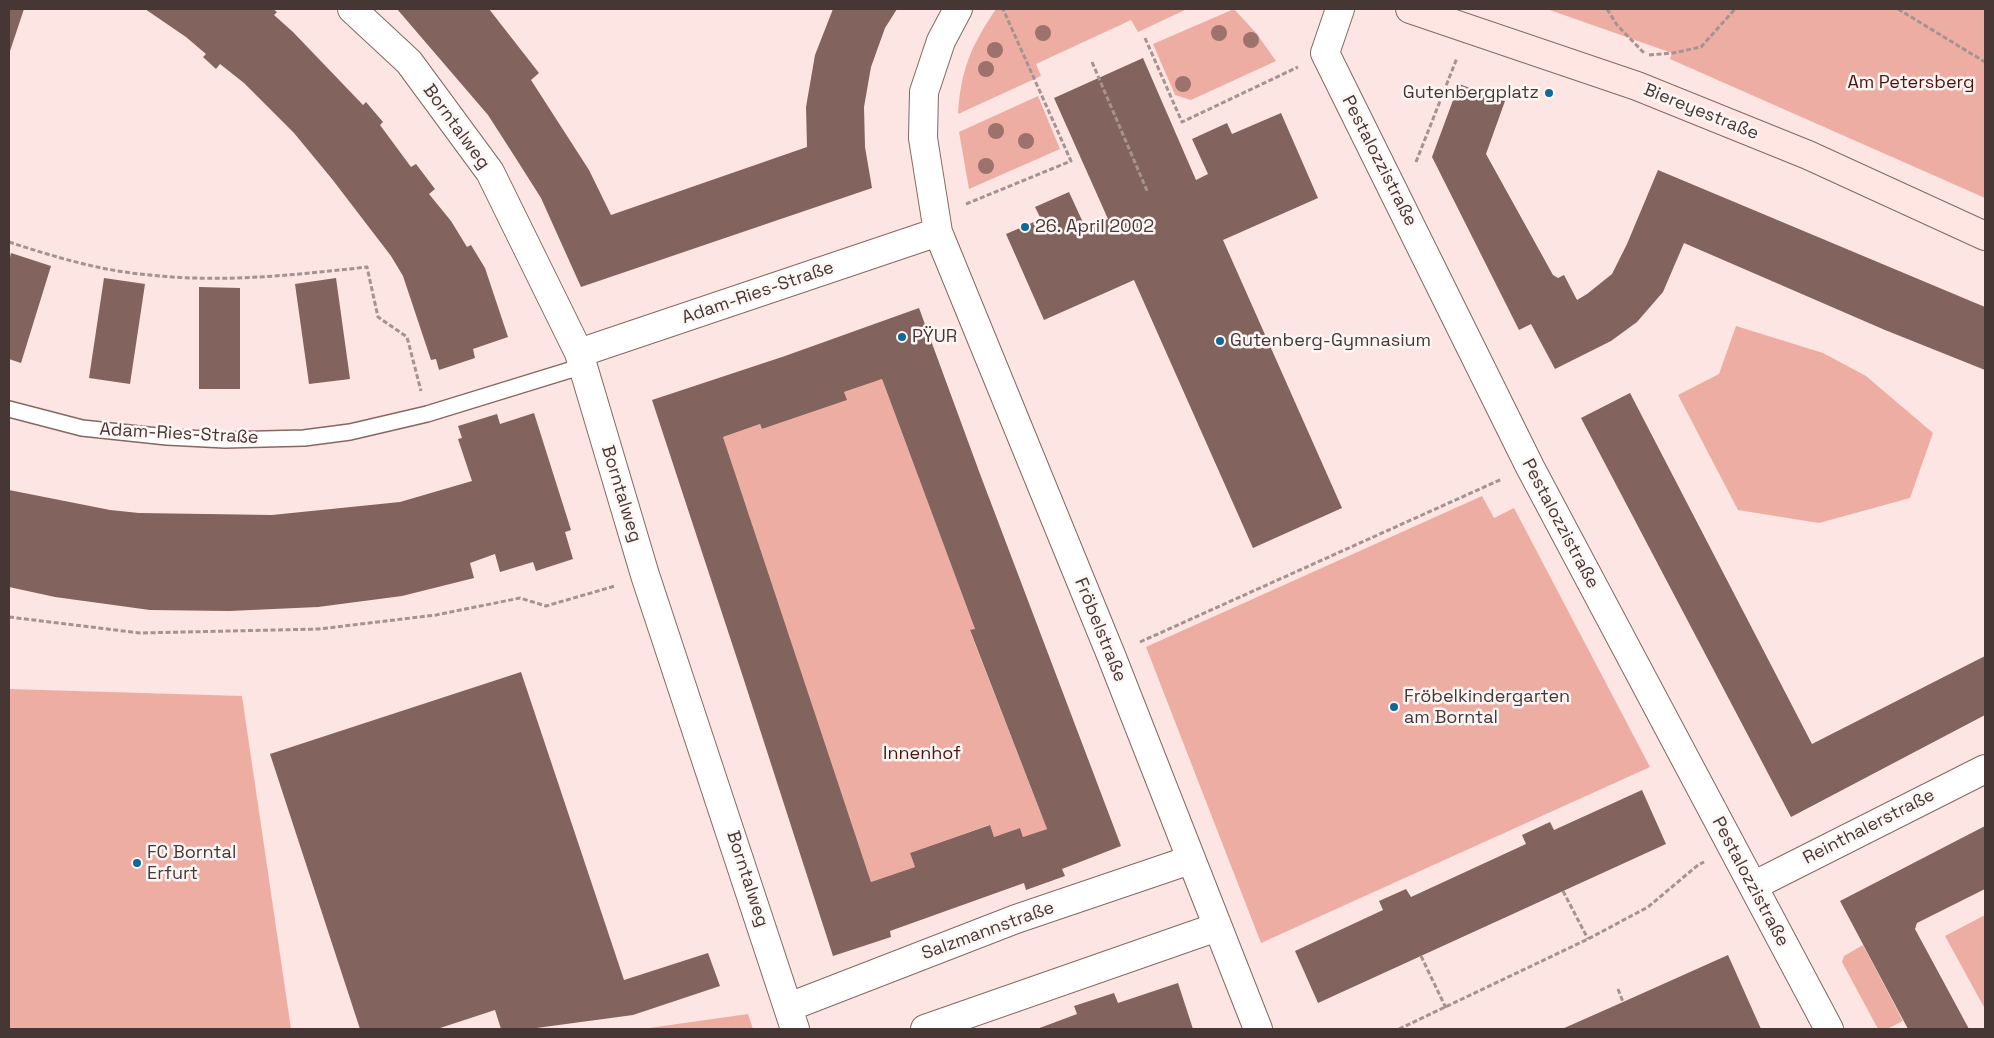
<!DOCTYPE html>
<meta charset="utf-8">
<style>
body{margin:0}
#map{position:relative;width:1994px;height:1038px;overflow:hidden;background:#fce5e2;font-family:"Space Grotesk",sans-serif}
canvas{display:block}
.frame{position:absolute;inset:0;border:10px solid #463735;pointer-events:none}
</style>
<div id="map">
<canvas width="1994" height="1038"></canvas>
<div class="frame"></div>
</div>
<script>
const context = document.querySelector('canvas').getContext('2d');
context.lineJoin = 'round';
function paint(path, color) { context.fillStyle = color; context.fill(path, 'evenodd'); }
function trace(path, color, width, dash) { context.strokeStyle = color; context.lineWidth = width; context.lineCap = dash ? 'butt' : 'round'; context.setLineDash(dash || []); context.stroke(path); }
function write(font, color, halo, rows, align = 'center') {
  context.font = font + ' "Space Grotesk",sans-serif'; context.lineWidth = 5; context.setLineDash([]); context.textBaseline = 'middle'; context.strokeStyle = halo; context.fillStyle = color; for (const [text, x, y, turn = 0] of rows) {
    context.save(); context.translate(x, y); context.rotate((+turn || 0) * Math.PI / 180); context.textAlign = isNaN(turn) ? turn : align; if (halo) context.strokeText(text, 0, 0); context.fillText(text, 0, 0); context.restore();
  }
}
const green = new Path2D(`
 M996 9H1187L1138 32 1131 20 1036 64 1041 76 958 114C961 69 971 46 996 9Z
 M1234 9 1256 33 1276 61 1191 100 1175 95 1153 44Z
 M1547 9H1985V198L1670 59 1672 53Z
 M1038 96 1060 149 969 189 959 132Z
 M1736 326 1823 353 1866 376 1933 433 1910 498 1819 523 1738 510 1678 395 1719 374Z
 M882 379 975 629 970 631 1047 829 1023 837 1020 828 994 837 989 825 910 853 915 867 871 882 723 437 760 424 762 429 846 400 844 392Z
 M1482 496 1494 518 1514 508 1650 767 1261 943 1146 647Z
 M9 689 242 696 291 1029H9Z
 M1985 915V1009L1945 936Z
 M1863 945 1903 1021 1887 1029H1878L1842 962 1844 956Z
 M748 1014 753 1029H642Z`);
const building = new Path2D(`
 M9 9H24L9 54Z
 M145 9H273L277 12 274 15 293 32 363 105 366 102 383 122 380 125 411 167 416 164 435 189 429 194 451 221 467 247 471 245 485 268 508 337 473 349 475 358 439 370 436 359 431 360 403 276 391 256 332 179 294 133 244 83 220 64 216 69 203 57 206 54 186 37Z
 M397 9H489L539 73 531 80 589 170 611 215 807 147 806 107 815 55 833 9H897L885 28 871 67 864 107 865 147 872 188 581 287 541 198 515 157 488 115Z
 M1143 58 1196 180 1208 174 1192 139 1227 123 1232 134 1281 113 1318 198 1223 240 1342 508 1253 548 1134 280 1044 320 1006 234 1041 219 1035 207 1069 192 1086 229 1108 219 1054 98Z
 M1459 84 1505 101 1486 154 1553 275 1558 278 1564 275 1577 300 1587 294 1612 274 1627 244 1658 170 1985 307V370L1885 330 1684 243 1663 292 1637 322 1611 341 1555 369 1531 324 1519 330 1432 157Z
 M11 253 51 266 21 363 9 359V262Z
 M104 278 145 284 130 384 89 378Z
 M336 278 350 379 309 384 295 284Z
 M199 287 240 288V389H199Z
 M919 308 980 474 1121 846 1062 869 1065 876 1026 890 1024 883 890 931 891 937 833 956 743 677 652 400 785 356ZM882 379 975 629 970 630 1047 829 1023 837 1020 828 994 837 990 825 910 853 915 867 871 882 723 437 760 424 762 429 847 400 844 392Z
 M1630 393 1812 744 1985 656V715L1791 817 1581 418Z
 M534 413 571 530 565 532 573 559 536 571 533 562 500 572 495 554 470 563 474 578 402 596 318 607 229 611 150 610 55 597 9 587V490L110 510 139 513 272 515 400 502 472 481 458 439 462 438 458 426 497 414 500 424Z
 M521 672 624 980 708 953 720 986 633 1015 529 1029H501L495 1010 437 1029H360L270 754Z
 M1642 790 1666 844 1318 1003 1295 951 1383 910 1379 901 1406 889 1411 897 1526 844 1522 835 1550 822 1554 830Z
 M1985 826V889L1917 923 1915 929 1969 1029H1908L1840 901Z
 M1728 955 1761 1029H1562L1623 1002Z
 M1178 983 1193 1029H1037L1077 1014 1074 1006 1114 993 1118 1003Z`);
const path = new Path2D(`
 M1607 9 1617 25 1644 53
 M1898 9 1985 62
 M1145 38 1182 122 1298 67
 M1649 55 1673 53 1701 47 1735 9
 M1092 62 1148 193
 M1416 162 1457 58
 M966 204 1071 161 1003 9
 M9 242C55 257 101 271 150 275 222 283 295 275 367 267L378 317 407 337 421 391
 M9 617 140 633 319 629 436 615 520 598 546 606 615 586
 M1140 642 1502 479
 M1563 891 1588 939
 M1421 956 1446 1008
 M1618 989 1623 1002
 M1399 1029 1588 939 1648 907 1698 865 1704 862`);
const service = new Path2D(`
 M9 409 82 428 167 437 225 440 304 438 350 432 427 414 583 366`);
const minor = new Path2D(`
 M352 9 409 62 490 172 579 353 645 575 795 1029
 M958 9 941 41 924 92 923 138 938 232 1111 655 1258 1029
 M1340 9 1325 53 1530 467 1829 1029
 M579 353 938 232
 M1753 886 1985 769
 M789 1007 1016 919 1190 860
 M925 1029 1217 927`);
const secondary = new Path2D(`
 M1410 9 1637 86 1808 155 1985 236`);
const trees = [
 [1043,33],
 [1219,33],
 [1251,40],
 [995,50],
 [986,69],
 [1183,84],
 [996,131],
 [1026,141],
 [986,166]
];
const markers = [
 [1549,93,5,"#0c6998"],
 [1025,227,5,"#0c6998"],
 [902,337,5,"#0c6998"],
 [1220,341,5,"#0c6998"],
 [1394,707,5,"#0c6998"],
 [137,863,5,"#0c6998"]
];
const parkNames = [
 ["Am Petersberg",1911,83],
 ["Innenhof",922,754]
];
const poiNames = [
 ["Gutenbergplatz",1539,93,"right"],
 ["26. April 2002",1035,227],
 ["PŸUR",912,337],
 ["Gutenberg-Gymnasium",1230,341],
 ["Fröbelkindergarten",1404,697],
 ["am Borntal",1404,718],
 ["FC Borntal",147,853],
 ["Erfurt",147,874]
];
const streetNames = [
 ["Biereyestraße",1701,112,22],
 ["Borntalweg",456,127,54],
 ["Pestalozzistraße",1379,161,63],
 ["Adam-Ries-Straße",758,293,-19],
 ["Adam-Ries-Straße",179,434,3],
 ["Borntalweg",621,494,73],
 ["Pestalozzistraße",1560,524,62],
 ["Fröbelstraße",1100,630,68],
 ["Reinthalerstraße",1869,827,-27],
 ["Borntalweg",747,879,72],
 ["Pestalozzistraße",1750,882,62],
 ["Salzmannstraße",988,931,-20]
];
paint(green, '#eeada3');
paint(building, '#82635d');
trace(service, '#866762', 18);
trace(minor, '#866762', 30);
trace(secondary, '#866762', 30);
trace(path, '#a69290', 3, [5, 2.5]);
trace(service, '#fff', 15);
trace(minor, '#fff', 28);
trace(secondary, '#ffe6e2', 28);
context.fillStyle = '#9d716c';
for (const [x, y] of trees) { context.beginPath(); context.arc(x, y, 8, 0, 2 * Math.PI); context.fill(); }
for (const [x, y, r, color] of markers) { const dot = new Path2D(); dot.arc(x, y, r, 0, 2 * Math.PI); context.fillStyle = color; context.fill(dot); trace(dot, '#fef6f5', 2); }
write('18px', '#4f120c', '#fef6f5', parkNames);
write('18px', '#463735', '#fef6f5', poiNames, 'left');
write('18px', '#463735', '#fef6f5', streetNames);
</script>
